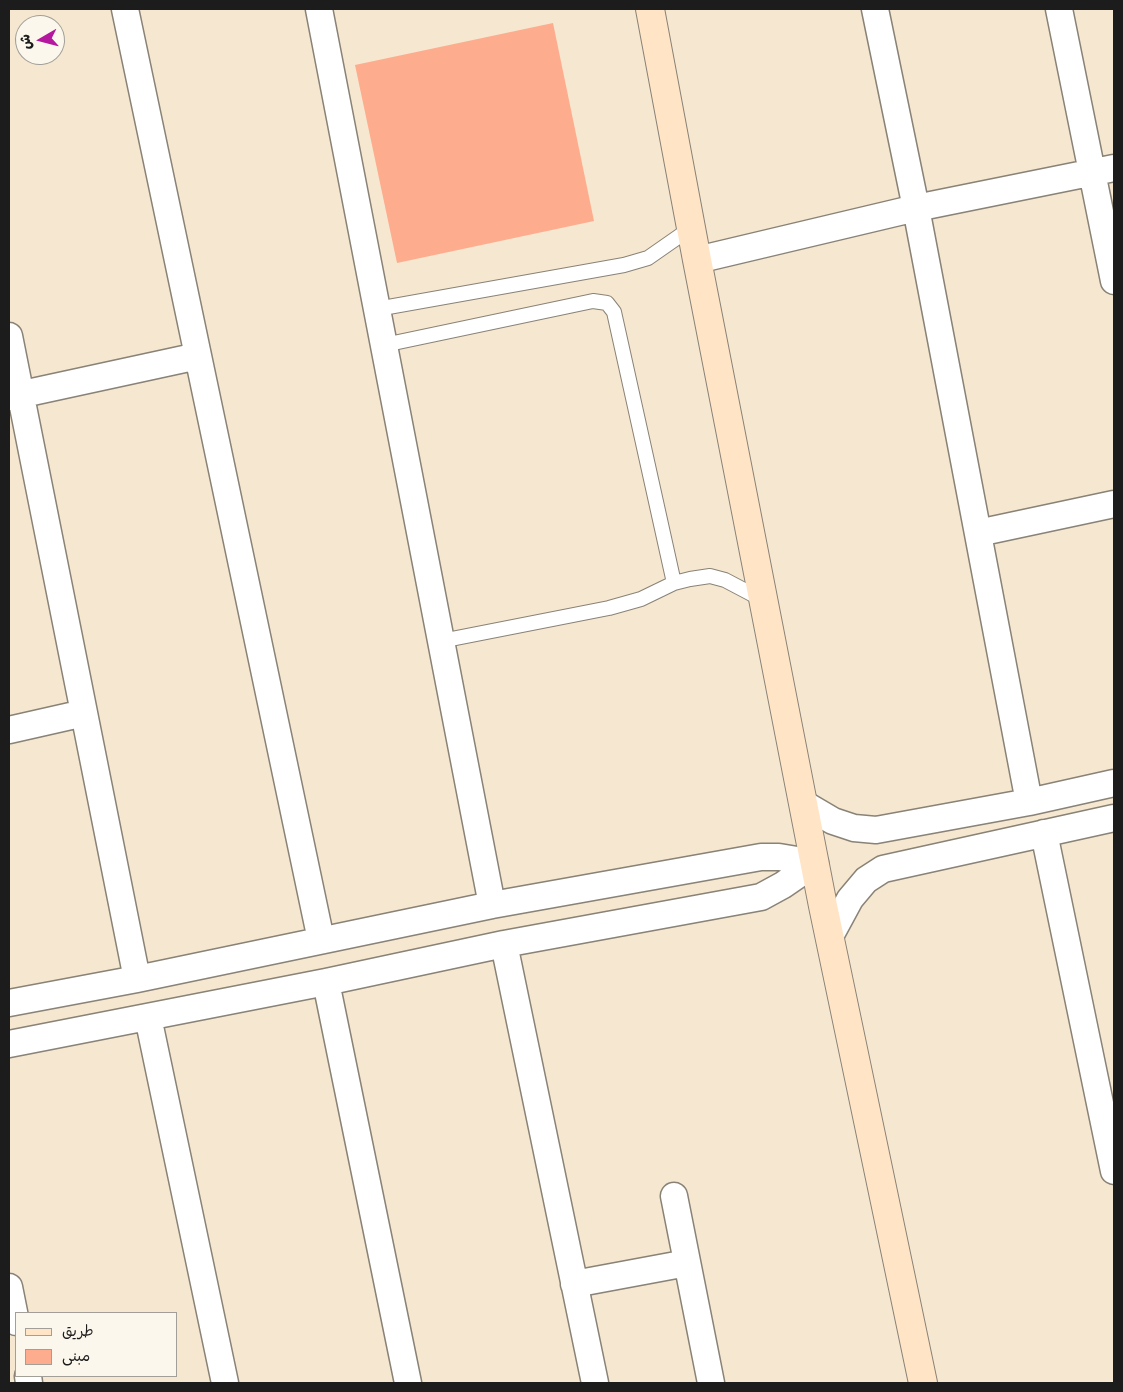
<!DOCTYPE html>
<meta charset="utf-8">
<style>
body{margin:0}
#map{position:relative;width:1123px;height:1392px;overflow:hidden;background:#f6e7d0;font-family:Mynerve,"Playpen Sans Arabic",sans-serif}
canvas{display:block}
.frame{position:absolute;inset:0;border:10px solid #1c1c1c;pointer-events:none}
.legend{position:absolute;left:15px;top:1312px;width:162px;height:65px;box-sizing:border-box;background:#fbf7ec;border:1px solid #a29f99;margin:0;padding:6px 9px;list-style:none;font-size:15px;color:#1c1c1c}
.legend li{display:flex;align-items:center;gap:10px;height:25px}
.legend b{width:25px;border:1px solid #a29f99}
.north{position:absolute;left:15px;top:15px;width:50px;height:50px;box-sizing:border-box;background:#fbf7ec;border:1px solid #a29f99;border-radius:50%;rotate:262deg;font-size:14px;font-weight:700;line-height:20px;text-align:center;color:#1c1c1c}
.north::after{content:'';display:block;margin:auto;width:18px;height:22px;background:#b5179e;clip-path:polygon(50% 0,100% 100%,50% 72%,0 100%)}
</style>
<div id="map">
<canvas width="1123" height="1392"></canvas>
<div class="frame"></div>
<ul class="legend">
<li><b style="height:6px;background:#ffe4c6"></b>طريق</li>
<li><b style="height:14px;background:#feac8e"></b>مبنى</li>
</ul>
<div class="north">ش</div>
</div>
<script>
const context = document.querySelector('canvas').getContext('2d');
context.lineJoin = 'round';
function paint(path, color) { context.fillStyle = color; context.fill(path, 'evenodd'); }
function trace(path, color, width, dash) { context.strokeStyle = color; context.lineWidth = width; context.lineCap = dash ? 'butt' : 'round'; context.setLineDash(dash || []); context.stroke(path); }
const building = new Path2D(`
 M553 23 594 221 397 263 355 65Z`);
const lane = new Path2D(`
 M377 309 624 265 648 258 691 228
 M384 345 593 301 607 303 614 312 674 583
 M441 641 609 608 641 599 674 583 690 579 710 576 725 580 763 600`);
const street = new Path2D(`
 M125 9 321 940
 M319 9 492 905
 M875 9 916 208 1029 802
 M1059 9 1114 281
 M697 260 916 208 1114 168
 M9 336 137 979
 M9 397 198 356
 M978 533 1114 504
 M9 730 84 713
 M804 804 833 821 854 828 876 830 1029 802 1114 783
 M1044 833 1114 1171
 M830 936 850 899 866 880 883 869 1114 818
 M504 944 595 1383
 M326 982 408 1383
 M9 1003 137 979 492 905 761 857H779L815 863
 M148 1017 225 1383
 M9 1044 326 982 504 944 761 897 783 885 815 863
 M674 1196 711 1383
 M574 1284 687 1263
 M9 1287 16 1322
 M28 1376 29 1383`);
const secondary = new Path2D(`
 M650 9 697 260 823 906 923 1383`);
paint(building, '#feac8e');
trace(lane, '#898276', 16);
trace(street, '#898276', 29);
trace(secondary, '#898276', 30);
trace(lane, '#fff', 14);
trace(street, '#fff', 26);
trace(secondary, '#ffe4c6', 28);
</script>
